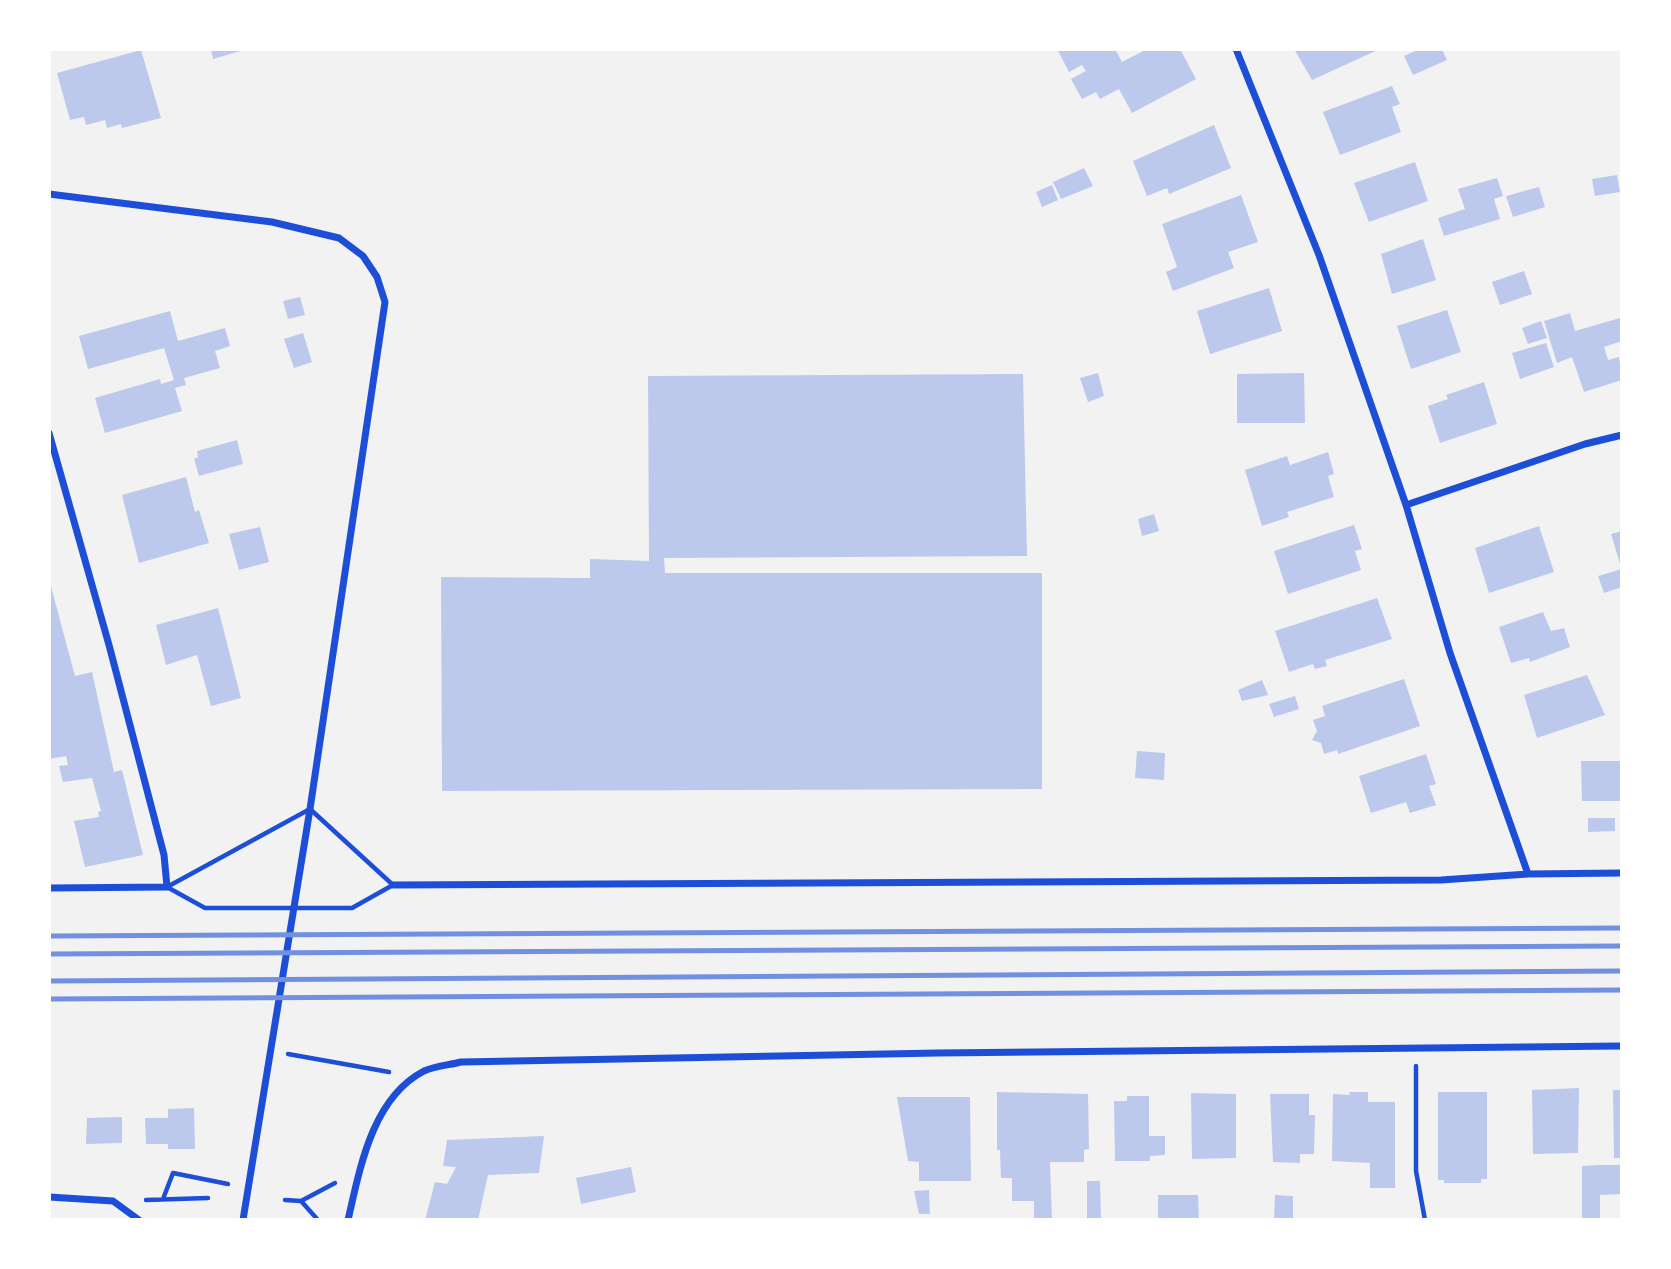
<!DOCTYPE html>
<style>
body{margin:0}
#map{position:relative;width:1671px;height:1269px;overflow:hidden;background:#f2f2f2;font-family:"Work Sans",sans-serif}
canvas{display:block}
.frame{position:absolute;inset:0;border:51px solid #fff;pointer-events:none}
</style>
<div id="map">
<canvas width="1671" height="1269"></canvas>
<div class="frame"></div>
</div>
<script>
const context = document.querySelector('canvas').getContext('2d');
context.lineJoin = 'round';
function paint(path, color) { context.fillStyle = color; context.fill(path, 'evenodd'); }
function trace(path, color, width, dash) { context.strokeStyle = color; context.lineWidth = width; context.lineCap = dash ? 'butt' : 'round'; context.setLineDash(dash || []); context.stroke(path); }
const building = new Path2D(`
 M211 49H244V50L213 59Z
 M1057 49H1115L1122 62 1147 49H1180L1196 79 1132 113 1119 89 1100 99 1096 92 1082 99 1071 79 1086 71 1082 65 1069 72Z
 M1294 49H1380L1312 80Z
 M1420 49H1442L1447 60 1413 75 1404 56Z
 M141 50 161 118 122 128 121 124 107 128 105 120 86 125 84 117 70 120 57 73Z
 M1392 86 1400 104 1392 107 1401 132 1340 155 1323 112Z
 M1214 125 1231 168 1169 194 1167 188 1147 196 1133 161Z
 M1415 162 1428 201 1369 222 1354 183Z
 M1084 168 1093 186 1061 199 1053 182Z
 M1617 175 1620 192 1595 196 1592 179Z
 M1497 178 1503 196 1494 199 1500 219 1444 236 1438 218 1465 209 1458 189Z
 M1052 185 1058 200 1042 207 1036 192Z
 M1539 187 1545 207 1513 217 1506 196Z
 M1241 195 1258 242 1228 252 1234 268 1173 291 1166 272 1177 267 1162 224Z
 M1423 239 1436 280 1392 294 1381 254Z
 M1524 271 1532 294 1500 305 1492 282Z
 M1269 288 1282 331 1210 354 1197 311Z
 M300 297 305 315 288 319 283 301Z
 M1447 310 1461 352 1411 369 1397 326Z
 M170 311 178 341 225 328 230 346 215 351 220 368 184 378 186 385 175 388 182 411 105 433 95 398 160 379 161 384 174 380 164 348 88 369 79 336Z
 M1570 313 1575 331 1620 318 1622 341 1604 347 1608 360 1619 357 1622 380 1584 392 1572 357 1557 363 1544 321Z
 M1541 321 1547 338 1528 344 1522 328Z
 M303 333 312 362 294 368 284 339Z
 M1546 343 1554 367 1520 379 1512 353Z
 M1098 373 1104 396 1088 402 1080 378Z
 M1304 373 1305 423H1237V374Z
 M1023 374 1027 556 664 558 665 573H1042V789L442 791 441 577 590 578V559L649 561 648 376Z
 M1484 382 1497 424 1440 443 1428 406 1448 399 1446 395Z
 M237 440 243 464 199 476 194 459 198 457 197 451Z
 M1328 452 1334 474 1328 476 1334 497 1287 512 1289 517 1262 526 1245 470 1287 456 1290 465Z
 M186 477 195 512 199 510 209 543 139 563 122 495Z
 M1154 514 1159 531 1142 536 1138 519Z
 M1354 525 1362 549 1355 551 1361 570 1288 594 1274 551Z
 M1539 526 1554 572 1489 593 1475 548Z
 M260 527 269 562 239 570 229 534Z
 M1622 531V567H1621L1611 534Z
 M1622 569V587L1604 593 1598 576Z
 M49 579 75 676 92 672 114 772 122 770 143 855 85 867 74 821 99 817 98 812 101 811 92 778 63 782 59 766 68 765 66 756 49 759Z
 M1377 598 1392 639 1325 660 1327 666 1315 669 1313 664 1289 672 1275 631Z
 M218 608 241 698 211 706 197 655 166 665 156 625Z
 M1543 612 1551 631 1564 628 1570 647 1530 662 1529 658 1511 663 1499 627Z
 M1587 675 1605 715 1537 738 1524 695Z
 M1404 679 1420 726 1338 754 1337 750 1324 754 1321 743 1312 740 1317 731 1313 720 1325 716 1322 706Z
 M1262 680 1268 695 1242 701 1238 690Z
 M1295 696 1299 709 1274 717 1269 704Z
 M1137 751 1165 753 1164 780 1135 778Z
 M1426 754 1436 784 1429 786 1436 805 1410 813 1406 802 1371 813 1359 776Z
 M1581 761H1622V801H1582Z
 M1588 818H1615V831L1588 832Z
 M1579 1088 1578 1153 1533 1154 1532 1090Z
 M1613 1090H1622V1158H1614Z
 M997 1092 1088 1094 1089 1149 1084 1150V1162H1050L1052 1220H1034V1201H1012V1178H1001L1000 1150H997Z
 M1349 1092H1368V1102H1395V1188H1370V1163L1332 1161 1333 1094 1350 1095Z
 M1438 1092H1487V1179H1481V1183H1444V1180H1438Z
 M1191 1093 1236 1094V1158L1192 1159Z
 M1270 1094H1309V1115H1315L1314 1154H1300V1163L1273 1162Z
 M1127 1096H1149V1136H1165V1155L1150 1156V1161H1115L1114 1101H1127Z
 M897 1097H970L971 1181H919V1162L908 1161Z
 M194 1108 195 1149H168V1144H146L145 1118H168V1109Z
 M122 1117V1143L86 1144 87 1118Z
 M544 1136 539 1173 488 1175 478 1220H425L435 1182 447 1184 456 1167 443 1166 447 1140Z
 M1599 1165H1620L1621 1194 1600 1195V1220H1582V1166Z
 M631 1167 636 1192 581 1204 576 1178Z
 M1087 1181H1100L1101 1220H1087Z
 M929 1190 930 1214H919L914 1191Z
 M1158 1195H1198L1199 1220H1158Z
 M1275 1195 1293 1196V1220H1274Z`);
const path = new Path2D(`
 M310 809 393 885 352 908H205L167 887Z
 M288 1054 389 1072
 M1416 1066V1171L1425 1220
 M163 1199 173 1173 228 1184
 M146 1200 208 1198
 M285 1200 301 1201 335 1183
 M301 1201 318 1220`);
const minor = new Path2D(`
 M1236 49 1319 255 1406 505 1450 653 1528 874
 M49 194 272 222 339 238 363 256 377 277 385 302 310 809 243 1220
 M49 433 109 645 164 855 167 887 49 888
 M1406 505 1585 444 1622 435
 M393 885 1441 880 1528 874 1622 873
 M49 1197 113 1201 139 1220
 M348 1220C360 1168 372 1098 424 1071 435 1066 449 1065 461 1062L938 1053 1622 1046`);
const rail = new Path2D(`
 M49 936 1622 928
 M49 954 1622 946
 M49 981 1622 971
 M49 999 1622 990`);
paint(building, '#bdc9ec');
trace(path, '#1d4ed8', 4.5);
trace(minor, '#1d4ed8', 7);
trace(rail, '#7290e2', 5);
</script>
